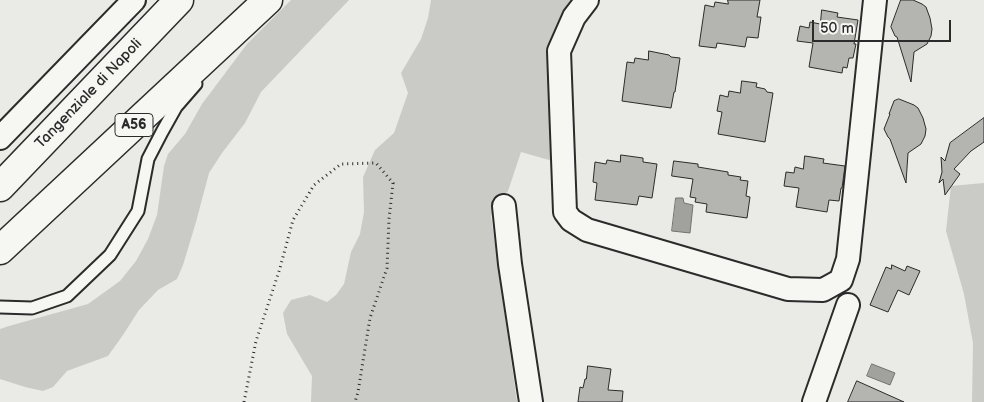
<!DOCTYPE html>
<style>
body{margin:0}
#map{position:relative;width:984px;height:402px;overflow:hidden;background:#eaeae6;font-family:"Balsamiq Sans",sans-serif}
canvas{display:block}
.scale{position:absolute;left:812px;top:20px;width:139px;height:22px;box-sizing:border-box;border:2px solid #2b2b2b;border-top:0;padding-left:6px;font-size:15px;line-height:18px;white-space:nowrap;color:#2b2b2b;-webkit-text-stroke:4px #f6f6f2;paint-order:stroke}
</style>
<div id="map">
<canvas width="984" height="402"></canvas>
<div class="scale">50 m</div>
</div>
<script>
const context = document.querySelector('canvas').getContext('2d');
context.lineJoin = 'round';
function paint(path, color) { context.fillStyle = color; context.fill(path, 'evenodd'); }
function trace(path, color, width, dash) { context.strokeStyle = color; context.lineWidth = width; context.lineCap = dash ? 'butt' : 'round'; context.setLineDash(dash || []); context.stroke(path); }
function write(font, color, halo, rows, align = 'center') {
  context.font = font + ' "Balsamiq Sans",sans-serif'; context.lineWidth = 4; context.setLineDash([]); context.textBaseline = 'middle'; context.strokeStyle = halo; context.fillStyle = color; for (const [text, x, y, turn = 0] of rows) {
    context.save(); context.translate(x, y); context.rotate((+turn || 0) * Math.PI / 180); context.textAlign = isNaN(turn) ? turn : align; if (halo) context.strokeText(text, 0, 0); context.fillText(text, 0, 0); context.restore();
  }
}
const green = new Path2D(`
 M291 0H349L261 92 245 123 222 153 209 173 196 222 183 265 177 279 158 290 139 310 123 335 108 356 67 371 53 387 43 391 25 387 0 379V329L9 326 88 304 120 281 136 261 148 239 157 215 164 166 168 154 185 134 202 104 247 44Z
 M431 0H580L554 42 556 162 521 152 508 191 497 203 491 216 517 402H311L312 376 287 334 283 313 291 300 310 295 327 302 336 295 344 284 351 252 360 234 364 212 363 177 375 150 394 133 408 93 401 73 421 39 428 18Z
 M984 183V402H972L973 343 964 294 946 231 951 186Z`);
const water = new Path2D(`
 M676 198H683L684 203 693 205 690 233 672 231Z
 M872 364 895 373 890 385 867 376Z`);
const building = new Path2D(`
 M728 0H760L757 17H761L758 38 747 37 745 47 717 43 716 48 699 46 705 5 714 7 715 2 728 4Z
 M901 0H913L922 4 926 7 930 18 932 29 931 36 927 44 914 52 911 82 897 37 895 36 891 27Z
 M822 10 838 13 837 17 858 20 854 44H856L853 58H849L847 68 843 67 842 73 809 67 813 43 797 41 800 26 809 28 810 22 820 24Z
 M649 51 669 55 671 57 680 58 675 92H674L671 108 622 101 627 62 634 63 635 58 648 60Z
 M742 81 757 83 756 87 765 89 767 92 773 93 765 142 718 134 722 112 717 111 720 95 728 97 729 91 740 93Z
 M899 99 914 105 918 108 923 118 926 129 925 136 921 144 908 153 906 183 890 139 888 137 884 129 890 114H889L894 101Z
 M984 118V142L971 151 954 169 960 174 945 195 943 179 939 183 942 172 941 157 945 161 950 143Z
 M621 155 643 158V162L657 164 652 198 639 196 637 205 595 200 597 183 593 182 595 162 606 164 607 160 620 162Z
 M805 156 824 159 823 163 845 166 842 188H841L839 201 829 200 827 212 796 207 799 188 784 186 786 172 794 173 795 167 803 169Z
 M674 161 698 164V167L728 172V175L741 177 740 180 748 181 746 196 750 197 747 218 706 212 707 204 695 202 696 198 690 197 693 179 672 176Z
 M892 265 905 271 907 266 920 271 909 295 898 290 888 312 870 305 886 267 891 269Z
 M588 366 611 369 608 390 623 391 622 402H578L580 387 583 388 585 379H586Z
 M857 381 904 402H848Z`);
const path = new Path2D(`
 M244 402 256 341 280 268 293 220 314 185 341 164 376 163 393 183 389 219 387 268 370 318 358 392 355 402`);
const service = new Path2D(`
 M0 307 32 308 67 296 110 255 138 211 148 159 162 132 176 107 196 84`);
const minor = new Path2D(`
 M587 0 574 17 559 51 565 212 571 220 587 230 788 289 823 290 841 280 848 259 875 0
 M0 138 134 0
 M504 206 510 264 531 402
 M814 402 848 305`);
const motorway = new Path2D(`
 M0 187 179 0
 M0 250 268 0`);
const shields = [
 [134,125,38]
];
const shieldNames = [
 ["A56",134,125]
];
const streetNames = [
 ["Tangenziale di Napoli",89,94,-46]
];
paint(green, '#cacac7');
paint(water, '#a1a19e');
trace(water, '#727270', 1);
paint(building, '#b4b4b1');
trace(building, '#2b2b2b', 1);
trace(service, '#2b2b2b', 15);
trace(minor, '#2b2b2b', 26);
trace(motorway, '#2b2b2b', 31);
trace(path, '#2b2b2b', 3, [1, 4]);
trace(service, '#f6f6f2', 11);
trace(minor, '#f6f6f2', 22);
trace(motorway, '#f6f6f2', 28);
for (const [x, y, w] of shields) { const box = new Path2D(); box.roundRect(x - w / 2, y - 11.5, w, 23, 4); context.fillStyle = '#f6f6f2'; context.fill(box); trace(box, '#2b2b2b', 1); }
write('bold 14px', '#2b2b2b', null, shieldNames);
write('15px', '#2b2b2b', '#f6f6f2', streetNames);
</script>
